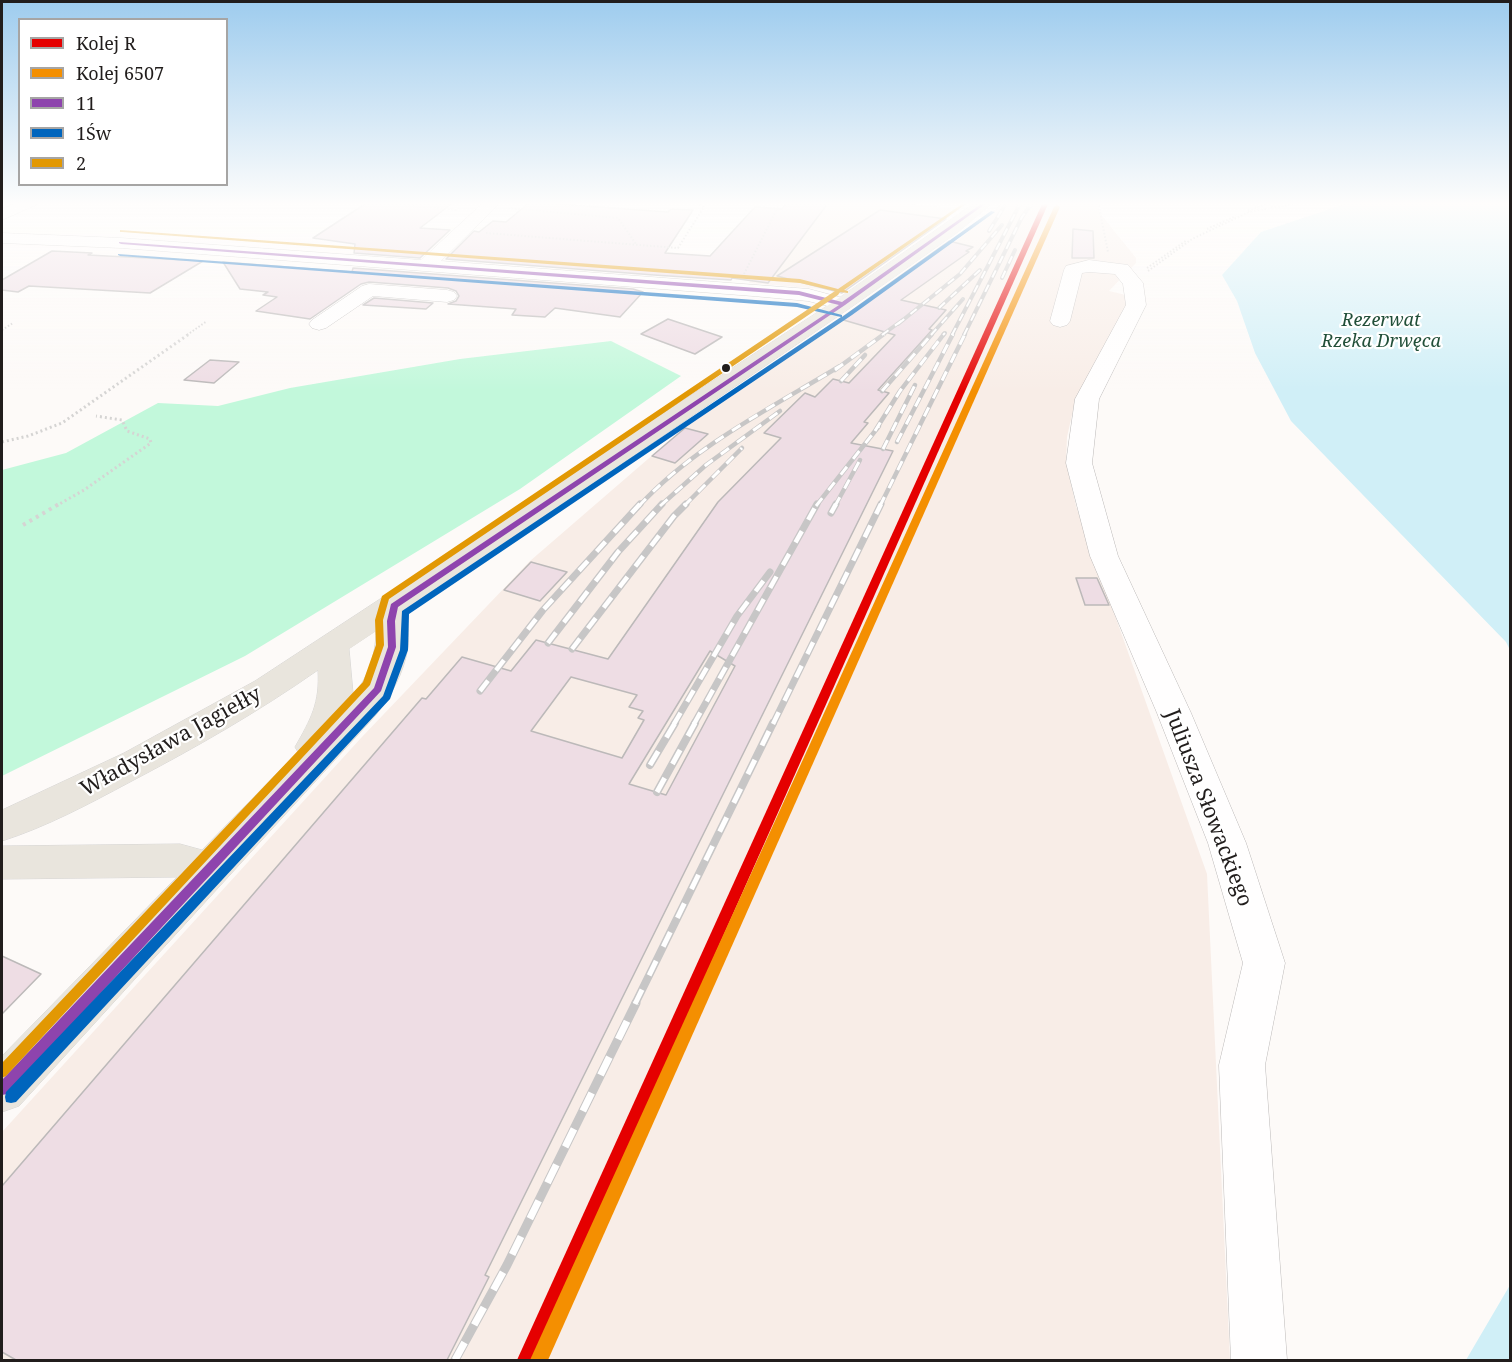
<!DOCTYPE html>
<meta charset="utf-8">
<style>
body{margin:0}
#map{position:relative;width:1512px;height:1362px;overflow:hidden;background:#fdfaf8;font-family:"Noto Serif",serif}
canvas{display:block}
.frame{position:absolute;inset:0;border:3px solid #211d1c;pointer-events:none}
.legend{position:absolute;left:18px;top:18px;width:210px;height:168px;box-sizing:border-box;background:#fff;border:2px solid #a6a5a4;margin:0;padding:8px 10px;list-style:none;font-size:18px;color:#211d1c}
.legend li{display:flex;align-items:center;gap:12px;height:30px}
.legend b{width:30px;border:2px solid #a6a5a4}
</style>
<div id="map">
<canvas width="1512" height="1362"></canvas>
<div class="frame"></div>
<ul class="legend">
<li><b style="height:8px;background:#e50000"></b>Kolej R</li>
<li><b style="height:8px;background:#f48f01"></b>Kolej 6507</li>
<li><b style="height:8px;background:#8e44ad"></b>11</li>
<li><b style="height:8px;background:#0065bd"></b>1Św</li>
<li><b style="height:8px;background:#e29803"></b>2</li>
</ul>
</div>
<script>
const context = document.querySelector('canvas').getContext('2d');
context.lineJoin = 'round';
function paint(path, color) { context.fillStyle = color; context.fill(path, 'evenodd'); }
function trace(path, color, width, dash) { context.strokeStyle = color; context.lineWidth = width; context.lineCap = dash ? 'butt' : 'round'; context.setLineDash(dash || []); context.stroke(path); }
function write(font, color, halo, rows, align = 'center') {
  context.font = font + ' "Noto Serif",serif'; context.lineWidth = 4.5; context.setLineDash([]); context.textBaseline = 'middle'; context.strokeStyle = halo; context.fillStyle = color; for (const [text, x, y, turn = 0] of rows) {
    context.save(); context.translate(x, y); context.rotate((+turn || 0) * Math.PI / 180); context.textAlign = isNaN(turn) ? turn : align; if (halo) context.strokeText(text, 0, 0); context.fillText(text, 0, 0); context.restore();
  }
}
const built = new Path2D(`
 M785 202H891L960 209 845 288 833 290 749 283Z
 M1002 202H1100L1099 212 1136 258V263L1109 291 1134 297 1128 302 1074 406 1067 437 1066 461 1076 506 1207 874 1230 1360H2V1132L361 738 530 561 685 427 953 243 993 213Z`);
const green = new Path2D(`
 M611 341 681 376 520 489 245 656 2 776V470L66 453 158 403 218 406 290 388 460 359Z`);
const water = new Path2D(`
 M1351 202H1510V650L1506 642 1291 421 1255 353 1237 301 1222 275 1261 232Z
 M1510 1285V1360H1466Z`);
const building = new Path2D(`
 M368 202H454L420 228 450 230 420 258 354 253 355 244 313 238Z
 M530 202 668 212 671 209 693 210 665 253 710 256 755 207 782 209 787 202H829L768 283 732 278 731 280 654 275 446 259 474 231 479 232 493 221 506 222Z
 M880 210 946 219 842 293 777 276Z
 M1073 229 1093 231 1094 258H1072Z
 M949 241 973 247 966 251 969 252 901 300 946 310 929 329 932 330 878 390 889 393 864 422 868 423 851 443 893 451 485 1275 489 1277 447 1360H16L2 1352V1186L422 698 426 699 462 657 511 671 536 640 608 659 718 502 781 438 764 433 805 393 815 397 833 379 849 383 895 335 840 319ZM710 651 735 666 666 795 629 784ZM571 677 637 695 629 707 643 711 638 718 644 720 622 758 531 731Z
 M52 251 92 253 88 255 203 261 150 293 29 286 18 292 2 290V280Z
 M223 262 352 272 353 268 633 289 643 292 620 317 555 308 545 317 512 315 516 309 448 304 456 301 459 296 456 291 448 288 369 282 361 284 310 319 256 311 277 297 263 295 268 292 240 289Z
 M374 298 433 303 426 309 363 305Z
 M668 319 722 337 695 354 641 334Z
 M210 360 239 362 214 383 184 380Z
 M685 428 708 434 675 463 652 456Z
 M531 562 567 572 540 601 504 590Z
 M1076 578H1097L1109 605H1085Z
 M2 956 41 974 2 1014Z`);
const pathFar2 = new Path2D(`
 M364 202 458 210
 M1098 202 1108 252
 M508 208 618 218 636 244
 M1248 211 1270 202
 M1207 229 1236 216
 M486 233 678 248 704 207 696 202
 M1147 268 1187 240
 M1148 271 1192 239 1249 212 1304 202
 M744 274 778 207
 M2 330 13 323
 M187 335 207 321`);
const pathFar1 = new Path2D(`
 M2 442 28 436 62 423 189 334
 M56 506 84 490 151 443 150 439 127 431 122 420 96 416`);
const path = new Path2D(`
 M23 525 59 504`);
const minor = new Path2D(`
 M18 202H38L36 205 2 220V209Z
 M484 202H501L441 261 809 289 850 300 853 304 850 308 843 310 808 301 753 296 121 248 2 243V233L121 238 421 260Z
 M1089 260 1128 265 1143 283 1146 305 1099 399 1092 463 1118 556 1191 713 1246 843 1285 963 1265 1065 1287 1360H1231L1219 1065 1243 963 1208 843 1157 713 1090 556 1066 463 1075 399 1126 305 1123 284 1115 274 1089 272 1082 273 1070 321 1067 325 1060 327 1053 325 1050 321 1064 270 1066 266Z
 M369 284 447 290 454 292 457 296 454 300 447 302 373 296 326 328 319 330 312 328 309 324 312 320 362 286Z`);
const major = new Path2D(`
 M976 202H994L958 232 850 308 409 609C406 622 410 634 408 647 404 673 391 696 375 716L19 1106 2 1112V1056L177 877 2 879V846L180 844 202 850 298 752 295 747C311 719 320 703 318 670 258 712 195 748 130 782 89 804 46 827 2 841V810L124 753 255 681 836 300ZM376 631C376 656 367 680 351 698L353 693 349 649Z`);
const railFar4 = new Path2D(`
 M989 231 1007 202
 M1002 278 1015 250
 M939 308 980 270
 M898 324 960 274 1002 225
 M882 335 904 319
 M931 335 963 299
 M943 335 945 333
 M952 335 1021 202
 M964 335 1022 217 1033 202`);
const railFar3 = new Path2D(`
 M835 370 884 334
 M841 381 865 355
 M882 391 932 334
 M875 431 900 391 944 334
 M897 442 953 334
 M883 449 915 385
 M639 506C694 446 771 408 840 366
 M660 506 706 465 780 411
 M684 506 742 448
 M816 506 879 426
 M835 506 860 460
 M880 506 965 334`);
const railFar2 = new Path2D(`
 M831 513 836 504
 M548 643 618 552 662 504
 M572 649 674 516 686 504
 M480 691 543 610 640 504
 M674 724 737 616 770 572
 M694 724 817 504
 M773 724 881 504`);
const railFar1 = new Path2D(`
 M650 765 675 723
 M657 792 695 723
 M635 1004 773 723`);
const rail = new Path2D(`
 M455 1360 507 1265 636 1003`);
const bus1 = new Path2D(`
 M984 202H988L845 305 398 607 395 621 396 647 381 691 7 1094 2 1095V1080L374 688 388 647 387 621 391 604 839 305 799 295 121 244 119 243V242L799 291 842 302Z`);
const bus2 = new Path2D(`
 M991 211 995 212 852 315 409 614 408 650 390 699 16 1102 11 1103 6 1102 5 1097 6 1092 383 696 400 650 402 611 841 317 797 307 120 256 118 255V254L797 303 842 315V317Z`);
const bus3 = new Path2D(`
 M965 202H969L844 290 848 291V293L840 292 838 295 389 599 383 620 384 645 370 685 6 1076 2 1078V1063L363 682 376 645 375 620 382 596 835 291 800 283 122 232H120V230L800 279 838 289Z`);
const rail1 = new Path2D(`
 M1043 202H1049L535 1360H517Z`);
const rail2 = new Path2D(`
 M1057 205 1060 207 548 1360H530L1054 207Z`);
const markers = [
 [726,368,5,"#211d1c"]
];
const farParknames = [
 ["Rezerwat",1381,321],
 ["Rzeka Drwęca",1381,342]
];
const streetNames = [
 ["Władysława Jagiełły",171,742,-29],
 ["Juliusza Słowackiego",1208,808,69]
];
paint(built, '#f8ede7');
paint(green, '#c2f8db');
paint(water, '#d0eff7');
paint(building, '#eedde4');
trace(building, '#bcb9b9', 1.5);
trace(minor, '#bcb9b8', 1);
trace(major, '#d6d5d4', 1);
trace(pathFar2, '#d5d4d3', 2, [1.5, 2]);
trace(pathFar1, '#d5d4d3', 3, [2, 3]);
trace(path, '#d5d4d3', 4, [3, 4.5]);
paint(minor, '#fffefe');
paint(major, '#e9e5dd');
trace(railFar4, '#c7c6c6', 4);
trace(railFar3, '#c7c6c6', 4.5);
trace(railFar2, '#c7c6c6', 7);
trace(railFar1, '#c7c6c6', 8);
trace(rail, '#c7c6c6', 9);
trace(railFar4, '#fff', 2, [8]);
trace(railFar3, '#fff', 3, [10]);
trace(railFar2, '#fff', 4.5, [13]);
trace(railFar1, '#fff', 5, [16]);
trace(rail, '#fff', 7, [20]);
paint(bus1, '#8e44ad');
paint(bus2, '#0065bd');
paint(bus3, '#e29803');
paint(rail1, '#e50000');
paint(rail2, '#f48f01');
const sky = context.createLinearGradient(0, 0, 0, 392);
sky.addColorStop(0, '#9eccee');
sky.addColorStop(0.52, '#fefdfc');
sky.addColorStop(1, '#fefdfc00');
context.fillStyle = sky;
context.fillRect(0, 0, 1512, 392);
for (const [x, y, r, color] of markers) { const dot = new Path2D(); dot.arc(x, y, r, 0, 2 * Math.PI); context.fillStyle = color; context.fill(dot); trace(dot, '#fff', 2); }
write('italic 18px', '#224f39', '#fff', farParknames);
write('21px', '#211d1c', '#fff', streetNames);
</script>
